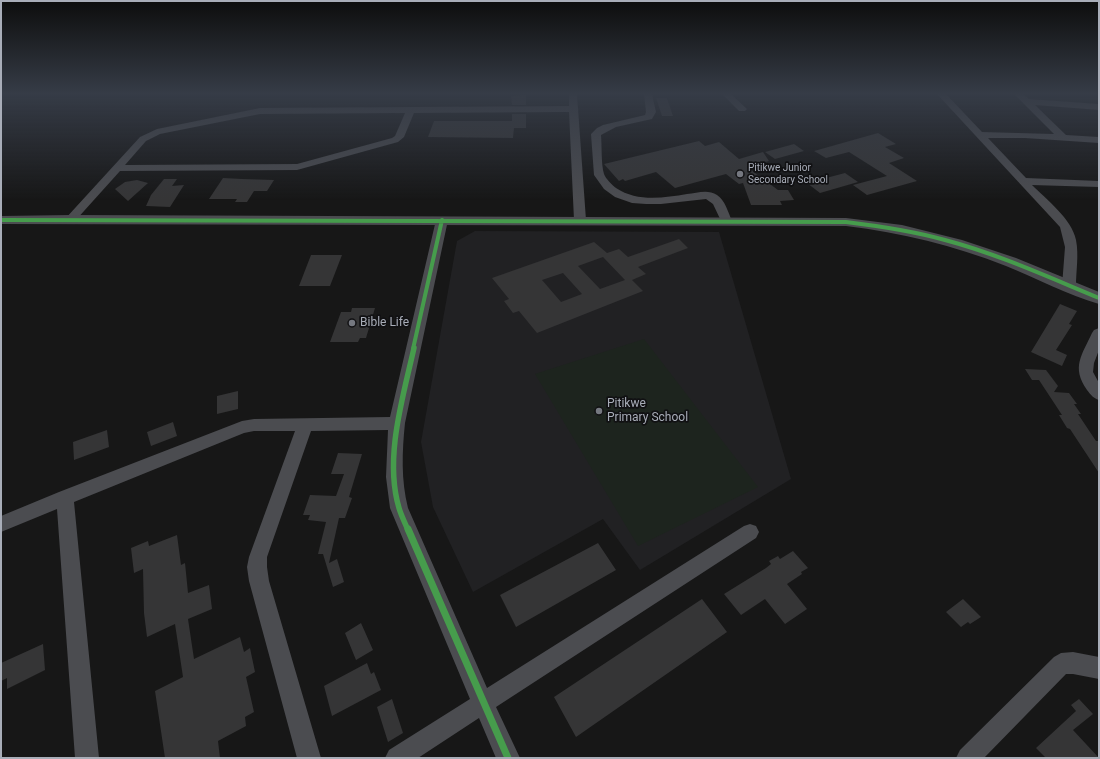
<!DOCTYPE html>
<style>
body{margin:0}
#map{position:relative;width:1100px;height:759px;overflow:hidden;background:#171717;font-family:Roboto,sans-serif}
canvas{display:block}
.frame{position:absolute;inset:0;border:2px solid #a8adb8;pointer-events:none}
</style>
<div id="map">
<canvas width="1100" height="759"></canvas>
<div class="frame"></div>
</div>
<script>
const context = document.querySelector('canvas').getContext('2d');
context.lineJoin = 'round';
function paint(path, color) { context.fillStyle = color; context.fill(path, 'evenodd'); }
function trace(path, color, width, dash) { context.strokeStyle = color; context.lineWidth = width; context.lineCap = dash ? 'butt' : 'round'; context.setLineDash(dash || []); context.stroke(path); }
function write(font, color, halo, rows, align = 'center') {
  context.font = font + ' Roboto,sans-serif'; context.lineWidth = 3.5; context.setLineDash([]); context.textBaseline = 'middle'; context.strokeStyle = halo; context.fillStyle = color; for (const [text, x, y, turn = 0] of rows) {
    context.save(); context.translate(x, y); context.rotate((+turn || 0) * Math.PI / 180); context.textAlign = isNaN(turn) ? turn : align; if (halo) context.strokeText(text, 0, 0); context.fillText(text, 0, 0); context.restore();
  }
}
const built = new Path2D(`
 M475 231 719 232 791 479 640 570 603 519 473 592 433 507 421 442 457 241Z`);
const green = new Path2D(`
 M644 339 758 487 638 546 535 374Z`);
const building = new Path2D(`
 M526 95V105H512L511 96Z
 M656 98H667L673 116H662Z
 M512 114H526V128H514L513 138 428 137 434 121H512Z
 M878 133 896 144 885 147 904 158 889 163 917 181 867 195 853 185 887 176 849 152 826 158 814 151Z
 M699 141 705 146 719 142 739 159 763 152 769 161 747 167 778 190H788L794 200 780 201 782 205H751L743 183 739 184 726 174 675 188 656 172 625 181 623 179 619 181 604 164Z
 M794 144 804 151 775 159 765 152Z
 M845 173 858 182 820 193 807 183Z
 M223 178 242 179 274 180 267 191H254L247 202H235L237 199H209Z
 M164 179H177L172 186 184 185 170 207 146 206 151 195Z
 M137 180 148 183 128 201 115 189 125 182Z
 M679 239 688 248 638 267 646 274 632 280 643 291 537 333 519 311 513 313 504 301 509 299 492 278 594 242 607 253 619 249 628 257ZM603 257 625 280 600 289 578 266ZM563 273 582 294 561 302 542 280Z
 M311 255H342L330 286H299Z
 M1060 304 1077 311 1069 324 1072 325 1056 350 1067 355 1062 366 1031 352Z
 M352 308H375L366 338H360L358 342H330L341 312H351Z
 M1025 369 1046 370 1058 386 1054 392 1069 393 1077 404H1074L1081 414H1078L1096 441H1099V473L1070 429 1067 428 1059 415H1062L1039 380H1032Z
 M238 391V409L217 414V396Z
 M173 422 177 436 151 446 147 432Z
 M107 430 109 447 74 460 73 442Z
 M338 453 362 454 349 497 352 498 345 518H339L329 563 337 559 344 582 333 587 323 554H318L326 522 308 520 310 515H303L310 495 336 496 344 474H331Z
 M177 535 181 565 185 563 188 593 209 585 212 609 188 619 194 659 240 637 244 652 250 648 255 672 246 677 254 712 245 717 246 726 218 741 220 758H165L155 691 183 677 175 624 147 637 144 613 143 569 134 573 131 548 148 541 149 546Z
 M598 543 616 570 516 627 500 595Z
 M793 551 808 568 801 572 802 574 787 584 807 609 785 624 765 599 741 615 724 594 766 568 771 564 769 561 778 556 780 559Z
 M702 599 727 632 576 737 554 697Z
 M963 599 981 617 970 624 968 622 961 627 946 612Z
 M361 623 373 650 356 660 345 633Z
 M43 644 45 670 7 689V678L1 681V663Z
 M367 663 371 674 374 672 381 690 332 716 324 686Z
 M392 699 403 733 388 742 377 707Z
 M1079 699 1093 714 1073 730 1099 758H1046L1036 748 1076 711 1071 705Z`);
const minor = new Path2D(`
 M569 94H577L586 220 584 222H576L574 220 569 112 414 113 404 137 398 142 297 170 120 171 75 221H67L65 219 140 137 157 129 260 108 569 106ZM405 113 395 136 392 138 297 164 125 165 146 141 160 134 260 114Z
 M644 94H652L656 112 652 119 616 127 601 135C602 146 601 164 604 174 606 179 612 185 616 188 637 202 663 198 687 194 697 193 708 189 717 195 725 200 728 212 732 221L730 223H722L713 204 706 199 661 204H646L632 203 615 197 604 189 594 175 591 134 597 128 603 125 645 115 646 112Z
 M722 94H731L747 109 745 111H739Z
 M937 94H946L982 132 1054 134 1014 94H1023L1029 99 1099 104V110L1035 105 1066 135 1099 137V143L1025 138H988L1026 178 1099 181V187L1032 185C1046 199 1072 219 1076 240 1079 255 1076 271 1076 286L1074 289 1069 290 1064 289 1062 286 1065 247 1060 227Z
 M442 217 446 218 448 220 405 423C402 452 401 480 408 508L487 688 744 526 750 524 756 526 759 532 756 538 496 707 520 758H496L479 718 418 758H385L389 750 470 699 390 508 386 477 388 430 311 431 267 557V567L269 581 321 758H297L249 581 247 567 249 557 295 431H254L244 433 74 502 99 758H75L57 509 1 532V516L59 492 242 421 254 419 390 417 436 220 438 218Z
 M1099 328V350L1094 363 1093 372 1099 383V400C1093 398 1091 395 1087 390 1071 367 1082 355 1092 333L1094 330Z
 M1073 652 1099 657V679L1073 674H1066L984 758H956L960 750 1054 657 1061 653Z`);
const tertiary = new Path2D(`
 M71 215 846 218 902 225 962 240 1016 258 1099 292V304C1068 295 1036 278 1006 266 953 245 902 233 846 226L1 224V216Z`);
const cyclewayFar2 = new Path2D(`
 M1 220 846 222C879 226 913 231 945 240 998 254 1048 277 1099 298
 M413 349 442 220`);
const cyclewayFar1 = new Path2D(`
 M408 530C405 523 401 515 399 508 384 458 403 397 414 348`);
const cycleway = new Path2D(`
 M408 529 508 758`);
const markers = [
 [740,174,4,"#757880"],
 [352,323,4,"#757880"],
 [599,411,4,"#757880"]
];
const farPoinames = [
 ["Pitikwe Junior",748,168],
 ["Secondary School",748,180]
];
const poiNames = [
 ["Bible Life",360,323],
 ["Pitikwe",607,404],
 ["Primary School",607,418]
];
paint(built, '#212123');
paint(green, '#1d241e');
paint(building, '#353536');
paint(minor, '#4b4c50');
paint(tertiary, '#4b4c50');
trace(cyclewayFar2, '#469c4c', 4);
trace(cyclewayFar1, '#469c4c', 5.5);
trace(cycleway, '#469c4c', 7);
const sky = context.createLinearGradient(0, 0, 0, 200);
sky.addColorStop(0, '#0d0d0d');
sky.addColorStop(0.47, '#363c47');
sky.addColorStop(1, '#363c4700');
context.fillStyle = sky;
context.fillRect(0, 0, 1100, 200);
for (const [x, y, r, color] of markers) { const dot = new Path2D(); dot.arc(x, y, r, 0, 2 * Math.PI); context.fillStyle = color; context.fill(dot); trace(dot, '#111113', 1.5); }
write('10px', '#a8adb8', '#111113', farPoinames, 'left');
write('12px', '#a8adb8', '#111113', poiNames, 'left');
</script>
